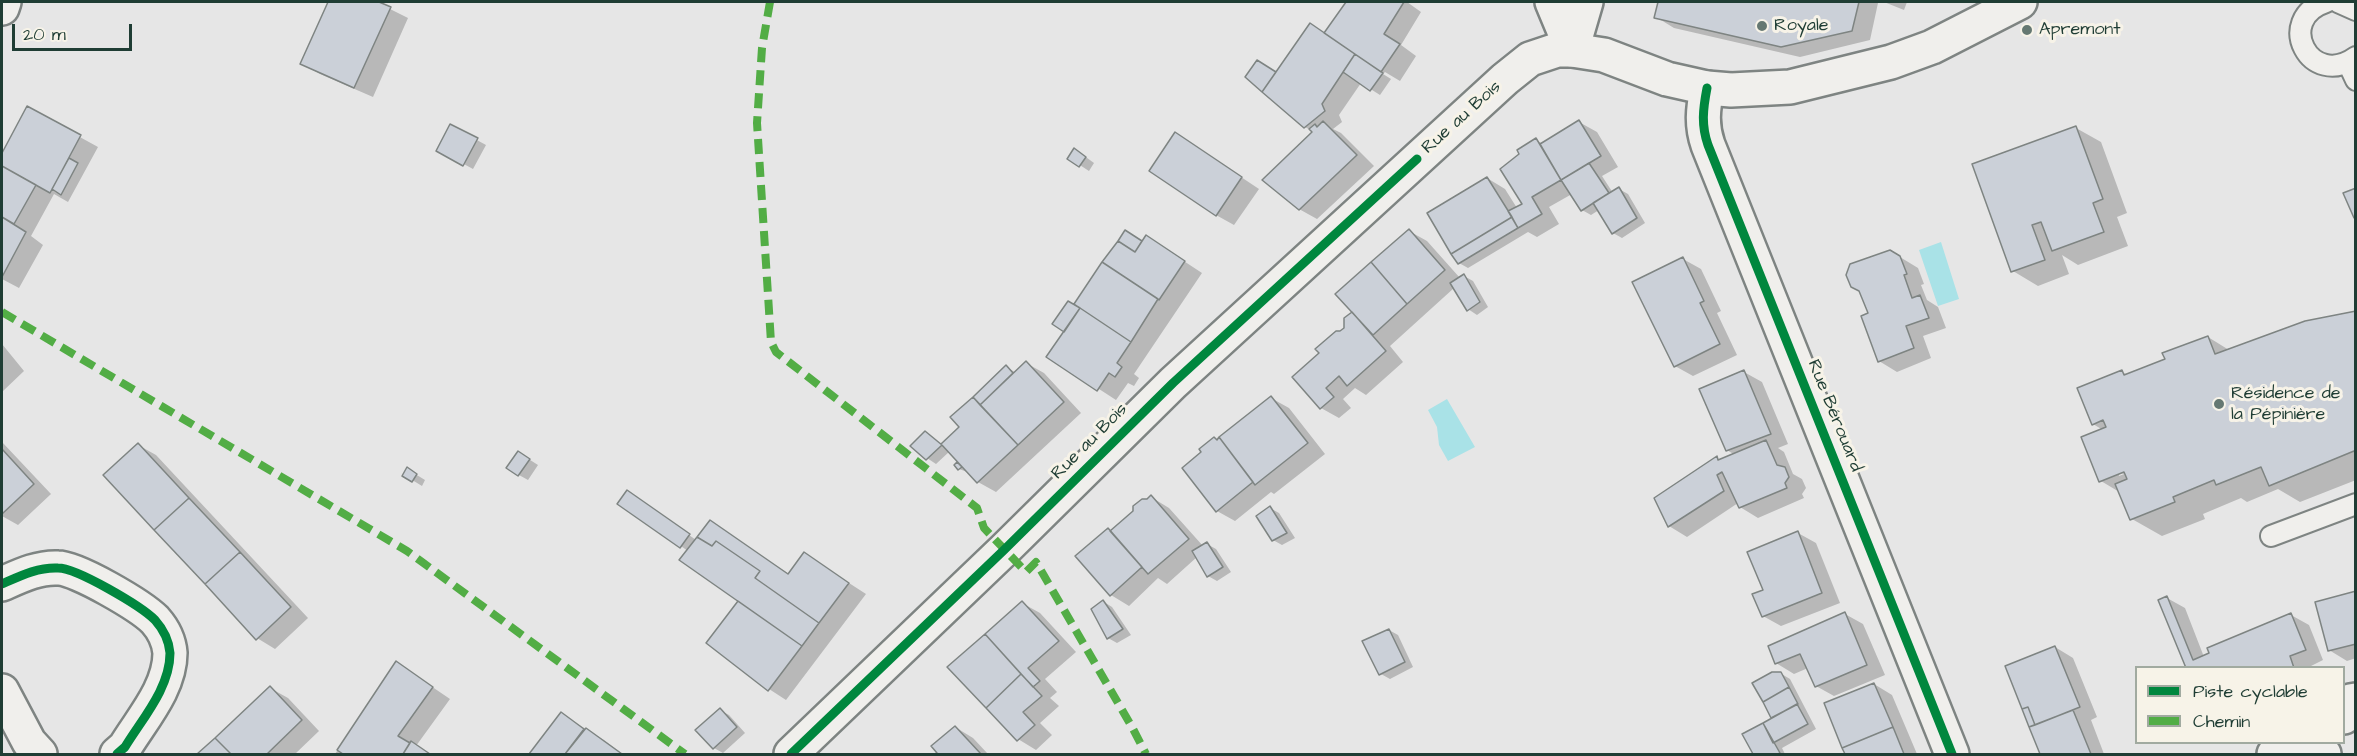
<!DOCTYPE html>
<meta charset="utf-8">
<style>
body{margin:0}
#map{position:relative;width:2357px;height:756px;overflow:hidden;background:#e6e6e6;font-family:"Architects Daughter",sans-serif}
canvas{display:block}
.frame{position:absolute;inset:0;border:3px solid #1f3d34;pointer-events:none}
.legend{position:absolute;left:2135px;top:666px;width:210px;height:78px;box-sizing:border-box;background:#f7f3e8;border:2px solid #a1aaa0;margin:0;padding:8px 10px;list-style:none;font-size:18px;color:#1f3d34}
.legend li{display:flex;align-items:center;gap:12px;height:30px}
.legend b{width:30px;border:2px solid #a1aaa0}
.scale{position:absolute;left:12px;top:24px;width:120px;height:27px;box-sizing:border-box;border:3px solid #1f3d34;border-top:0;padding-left:8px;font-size:18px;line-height:21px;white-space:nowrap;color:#1f3d34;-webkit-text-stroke:4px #f7f3e8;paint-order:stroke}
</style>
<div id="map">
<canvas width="2357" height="756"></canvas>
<div class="frame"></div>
<ul class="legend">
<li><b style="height:8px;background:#00873e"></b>Piste cyclable</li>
<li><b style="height:8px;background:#52ad45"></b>Chemin</li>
</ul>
<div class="scale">20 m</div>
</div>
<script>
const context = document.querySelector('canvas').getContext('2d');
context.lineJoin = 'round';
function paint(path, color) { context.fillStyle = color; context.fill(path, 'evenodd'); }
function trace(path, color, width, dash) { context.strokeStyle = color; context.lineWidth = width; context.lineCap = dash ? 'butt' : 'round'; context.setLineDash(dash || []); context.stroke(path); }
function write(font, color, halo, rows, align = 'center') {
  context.font = font + ' "Architects Daughter",sans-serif'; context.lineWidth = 6; context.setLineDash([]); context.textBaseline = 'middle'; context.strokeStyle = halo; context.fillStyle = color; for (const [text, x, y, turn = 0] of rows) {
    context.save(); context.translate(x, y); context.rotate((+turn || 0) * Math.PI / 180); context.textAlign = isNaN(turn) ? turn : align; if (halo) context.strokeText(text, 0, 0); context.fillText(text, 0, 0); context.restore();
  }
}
const water = new Path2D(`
 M1941 242 1959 299 1938 306 1919 250Z
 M1447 399 1475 447 1448 461 1439 445 1437 427 1428 410Z`);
const shadow = new Path2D(`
 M330 2H376L408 18 373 97 320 74 302 64Z
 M1347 2H1407L1421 12 1401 45 1416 56 1400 81 1385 72 1383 74 1391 79 1380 95 1361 83 1339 115 1342 122 1333 129 1341 133 1374 166 1317 219 1299 209 1314 132 1305 127 1276 73 1325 34Z
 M1659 2H1876L1878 3 1870 40 1800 57 1674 28 1656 17Z
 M1884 2H1907L1904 10Z
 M27 108 98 147 68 202 54 194 31 236 43 245 19 288 2 279V155Z
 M1579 122 1597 132 1618 167 1602 176 1613 193 1619 189 1628 194 1645 223 1622 238 1613 233 1599 210 1591 215 1582 210 1572 194 1549 207 1559 224 1537 237 1528 232 1468 268 1459 263 1487 178 1505 189 1517 208 1524 204 1536 140 1543 144Z
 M451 126 486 145 473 169 438 150Z
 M2076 128 2101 142 2127 213 2117 217 2128 246 2078 265 2062 255 2069 274 2038 286 2013 271 1974 165Z
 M1193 145 1259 189 1234 225 1216 215Z
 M1083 155 1094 163 1089 171 1069 158Z
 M1409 231 1427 241 1460 278 1464 276 1473 281 1488 307 1477 315 1468 309 1454 288 1390 346 1403 362 1366 395 1355 388 1343 399 1351 408 1339 418 1321 408 1294 377 1341 333Z
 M1126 232 1143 243 1164 248 1202 273 1134 374 1139 378 1134 386 1128 383 1116 400 1048 356 1066 331 1074 306Z
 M1890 251 1918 268 1924 284 1921 285 1927 300 1938 307 1946 328 1923 336 1931 358 1897 372 1879 361 1869 314Z
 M1683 259 1701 269 1721 311 1717 313 1737 355 1693 376 1675 366Z
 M2356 313V480L2300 502 2278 489 2247 502 2241 498 2203 514 2205 519 2162 536 2132 519 2121 493 2101 481 2103 430 2093 424 2122 372 2128 375 2167 360 2208 337 2229 350ZM2131 468 2132 471 2119 476V473Z
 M2 344 24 371 2 392Z
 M1026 363 1044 373 1081 413 996 492 978 482 970 473 959 469 956 465 959 462 950 451 936 464 927 458 925 433 942 445 961 427 1007 367 1016 373Z
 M1744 372 1762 382 1788 444 1778 448 1784 452 1793 474 1802 479 1806 488 1802 494 1804 498 1758 518 1740 507 1738 503 1687 537 1669 526 1656 498 1717 458 1721 460 1735 455 1727 450Z
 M1271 398 1289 408 1325 454 1274 494 1271 492 1235 521 1217 511 1214 438 1218 441Z
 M2 442 51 494 18 525 2 516Z
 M138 445 156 455 308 618 275 649 257 638Z
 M527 458 538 465 528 480 519 475Z
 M407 469 425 480 422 486 404 475Z
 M636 497 696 540 710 522 789 574 804 554 866 594 786 700 769 689 740 600 688 551 619 503Z
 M1151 497 1169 508 1203 546 1207 544 1216 549 1231 572 1217 581 1208 576 1197 557 1167 584 1158 578 1129 606 1111 595 1112 532Z
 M1270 508 1279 513 1295 538 1282 545 1273 540Z
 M1798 533 1816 543 1840 603 1781 626 1763 616 1765 591Z
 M2356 593V658L2347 661 2329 650Z
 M2167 598 2185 608 2204 657 2291 615 2309 625 2323 660 2307 668H2187Z
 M1104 602 1112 607 1131 635 1117 643 1108 638 1093 610Z
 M1022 603 1040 613 1076 652 1045 679 1057 692 1050 698 1059 706 1040 723 1052 735 1036 750 1018 739 949 667Z
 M1845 614 1863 624 1885 675 1834 696 1816 686 1808 668 1794 674 1776 663Z
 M1389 630 1398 635 1413 667 1390 679 1381 674Z
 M2055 647 2073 658 2097 717 2091 720 2104 754H2042L2007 667Z
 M397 663 450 699 416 746 431 754H335Z
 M1780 673 1790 679 1816 729 1782 748 1785 754H1755L1744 735 1774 718 1754 684Z
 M1874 684 1892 695 1917 754H1847L1826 704Z
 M270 688 288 698 319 731 295 754H200Z
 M720 710 729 715 745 733 723 753 714 748Z
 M561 714 604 740 623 754H531Z
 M955 727 973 738 988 754H938Z`);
const building = new Path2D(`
 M328 2H379L391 7 354 88 300 64Z
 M1346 2H1404L1384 34 1400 44 1381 72 1324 33Z
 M1658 2H1859L1852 31 1781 47 1654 18Z
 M1310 23 1355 54 1322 104 1325 111 1304 128 1262 92Z
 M1355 54 1383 73 1370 91 1343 72Z
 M1257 60 1276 72 1262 92 1245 77Z
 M27 106 81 135 50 193 2 166V153Z
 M1579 120 1601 156 1561 180 1540 144Z
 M1323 121 1357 155 1299 210 1262 180 1312 132 1309 129 1315 124 1317 127Z
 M450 124 478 138 463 166 436 151Z
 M2076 126 2103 199 2093 203 2104 232 2052 251 2041 222 2032 225 2045 260 2011 272 1972 164Z
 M1175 132 1242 177 1216 216 1149 171Z
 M1536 138 1561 180 1532 197 1542 214 1518 228 1508 211 1522 204 1500 169 1519 154 1517 150Z
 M1074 148 1086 157 1079 167 1067 159Z
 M69 158 78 163 61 195 52 189Z
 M1589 163 1609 193 1581 211 1561 180Z
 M2 166 36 185 14 224 2 217Z
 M1487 177 1512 217 1451 254 1427 213Z
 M1619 187 1637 218 1612 234 1593 203Z
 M2356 188V218H2354L2343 193Z
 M2 217 26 232 2 277Z
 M1512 217 1518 228 1458 264 1451 254Z
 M1409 229 1445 270 1407 304 1371 262Z
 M1125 230 1142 241 1135 252 1118 241Z
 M1146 235 1185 261 1159 300 1102 262 1118 241 1135 252Z
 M1890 250 1900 256 1907 274 1904 275 1912 298 1920 295 1929 318 1906 326 1914 348 1878 362 1861 316 1868 313 1859 291 1851 287 1846 275 1850 264Z
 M1683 257 1704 301 1700 303 1720 344 1674 367 1632 282Z
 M1102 262 1158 299 1131 342 1074 304Z
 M1371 262 1407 304 1373 335 1335 294Z
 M1464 274 1480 302 1467 311 1450 283Z
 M1068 301 1080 308 1064 332 1052 324Z
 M1080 308 1131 342 1117 363 1122 367 1115 377 1109 373 1097 391 1046 357Z
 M2356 311V455L2354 451 2269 486 2261 467 2216 485 2214 480 2173 497 2175 502 2130 520 2115 484 2127 479 2124 472 2099 482 2081 437 2106 427 2103 420 2092 425 2077 388 2122 370 2124 375 2165 359 2162 353 2208 336 2215 354 2305 321Z
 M1352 312 1386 351 1347 386 1339 376 1326 388 1334 397 1320 409 1292 377 1319 353 1315 349 1336 331H1340L1344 328V318Z
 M1026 361 1064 402 1018 445 980 405Z
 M1006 365 1013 373 980 405 973 397Z
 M1744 370 1771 434 1726 451 1699 389Z
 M1271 396 1308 443 1255 485 1219 437Z
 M973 397 1018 445 977 483 941 444 959 427 950 417Z
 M925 431 942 445 926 460 910 446Z
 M1214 437 1217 440 1219 437 1253 482 1216 512 1182 468 1201 452 1199 449Z
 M1766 440 1777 465 1785 467 1789 477 1785 483 1787 488 1739 508 1722 472 1717 475 1724 491 1668 527 1654 498 1717 456 1718 460Z
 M138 443 189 498 154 530 103 475Z
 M2 449 34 484 2 514Z
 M518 451 530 459 518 476 506 468Z
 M957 462 962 467 958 470 954 465Z
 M407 467 417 474 412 482 402 476Z
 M627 490 690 534 680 548 617 504Z
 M1151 495 1189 539 1148 574 1110 531 1133 511V506L1142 499H1147Z
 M189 498 240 552 205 584 154 530Z
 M1270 506 1287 533 1272 541 1256 516Z
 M710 520 788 574 804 552 849 583 819 623 755 578 760 571 716 541 712 546 697 537Z
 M1108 528 1142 567 1110 596 1075 556Z
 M1798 531 1822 593 1762 617 1752 594 1763 590 1747 552Z
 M697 537 712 546 716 541 760 571 755 578 819 623 802 646 679 560Z
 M1207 542 1223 567 1207 577 1192 551Z
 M240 552 291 607 256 640 205 584Z
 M2356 591V644L2328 651 2315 602Z
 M2167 596 2193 660 2209 653 2207 648 2291 613 2306 650 2290 656 2294 668H2186L2158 600Z
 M1103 600 1123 629 1107 639 1091 609Z
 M738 601 802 646 768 691 706 643Z
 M1022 601 1059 641 1028 668 1040 681 1033 687 985 634Z
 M1845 612 1867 665 1815 687 1800 654 1775 664 1768 646Z
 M1389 629 1405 662 1379 675 1362 641Z
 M985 634 1021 674 986 708 947 667Z
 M2055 646 2080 707 2035 725 2028 707 2022 709 2005 666Z
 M396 661 433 687 398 736 410 743 403 754H343L337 750Z
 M1772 672H1781L1789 687 1763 702 1752 683Z
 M1021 674 1042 696 1023 712 1035 725 1017 741 986 708Z
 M1874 683 1893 727 1842 748 1824 703Z
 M270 686 302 720 267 754H231L215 738Z
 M1789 687 1798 704 1771 718 1763 702Z
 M1797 704 1808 724 1773 743 1763 723Z
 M2028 707 2035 725 2029 727 2022 709Z
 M720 708 737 727 713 749 695 730Z
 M2073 710 2091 754H2040L2029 727Z
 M561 712 584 729 565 754H529Z
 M1763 723 1780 753 1778 754H1753L1742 734Z
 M955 726 981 754H935L937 753 931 746Z
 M1893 727 1904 754H1845L1842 748Z
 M586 728 622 754H565Z
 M215 738 231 754H197Z
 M411 741 430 754H403Z`);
const lane = new Path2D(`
 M2326 2C2274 19 2310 90 2356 57
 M2338 2 2356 10
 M2348 63 2356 80
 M2271 536 2356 504`);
const street = new Path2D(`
 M1552 2 1572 50
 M2 8 4 2
 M1572 50 1586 2
 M1707 88C1703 109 1701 125 1708 145L1952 754
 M2 584C20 576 38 567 58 568 77 568 141 606 155 620 163 629 169 641 170 653 170 688 142 719 125 747L117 754
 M2 691 29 742 40 754
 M2344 717 2350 701 2356 700
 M2274 754 2295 746 2324 754`);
const secondary = new Path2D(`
 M791 754 1004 550 1173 383 1505 79 1530 59 1557 50H1572L1604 55 1667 79 1707 88 1731 90 1790 87 1891 62 1932 47 2020 2`);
const quiet = new Path2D(`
 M770 2 762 48 757 123 771 342 776 352 977 508 984 528 1026 572 1036 562 1132 727 1146 754
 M2 312 407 551 685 754`);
const cycleway = new Path2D(`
 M1707 88C1703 109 1701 125 1708 145L1952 754
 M2 584C20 576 38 567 58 568 77 568 141 606 155 620 163 629 169 641 170 653 170 688 142 719 125 747L117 754
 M791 754 1004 550 1173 383 1417 159`);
const markers = [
 [1762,26,6,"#657872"],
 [2027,30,6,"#657872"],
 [2219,404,6,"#657872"]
];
const poiNames = [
 ["Royale",1774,26],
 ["Apremont",2039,30],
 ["Résidence de",2231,394],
 ["la Pépinière",2231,415]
];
const streetNames = [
 ["Rue au Bois",1462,118,-42],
 ["Rue Bérouard",1834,416,68],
 ["Rue au Bois",1090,442,-45]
];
paint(water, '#a9e2e7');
paint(shadow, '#0003');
paint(building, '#cbd0d8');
trace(building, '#7e8482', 1.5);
trace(lane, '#7e8482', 24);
trace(street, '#7e8482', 38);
trace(secondary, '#7e8482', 38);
trace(lane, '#f0efec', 20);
trace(street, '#f0efec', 33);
trace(secondary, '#f0efec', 33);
trace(quiet, '#52ad45', 8, [15, 8]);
trace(cycleway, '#00873e', 9);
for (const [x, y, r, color] of markers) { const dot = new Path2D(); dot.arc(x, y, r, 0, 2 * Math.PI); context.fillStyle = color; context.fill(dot); trace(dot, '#f7f3e8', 2); }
write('18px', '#1f3d34', '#f7f3e8', poiNames, 'left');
write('18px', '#1f3d34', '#f7f3e8', streetNames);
</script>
